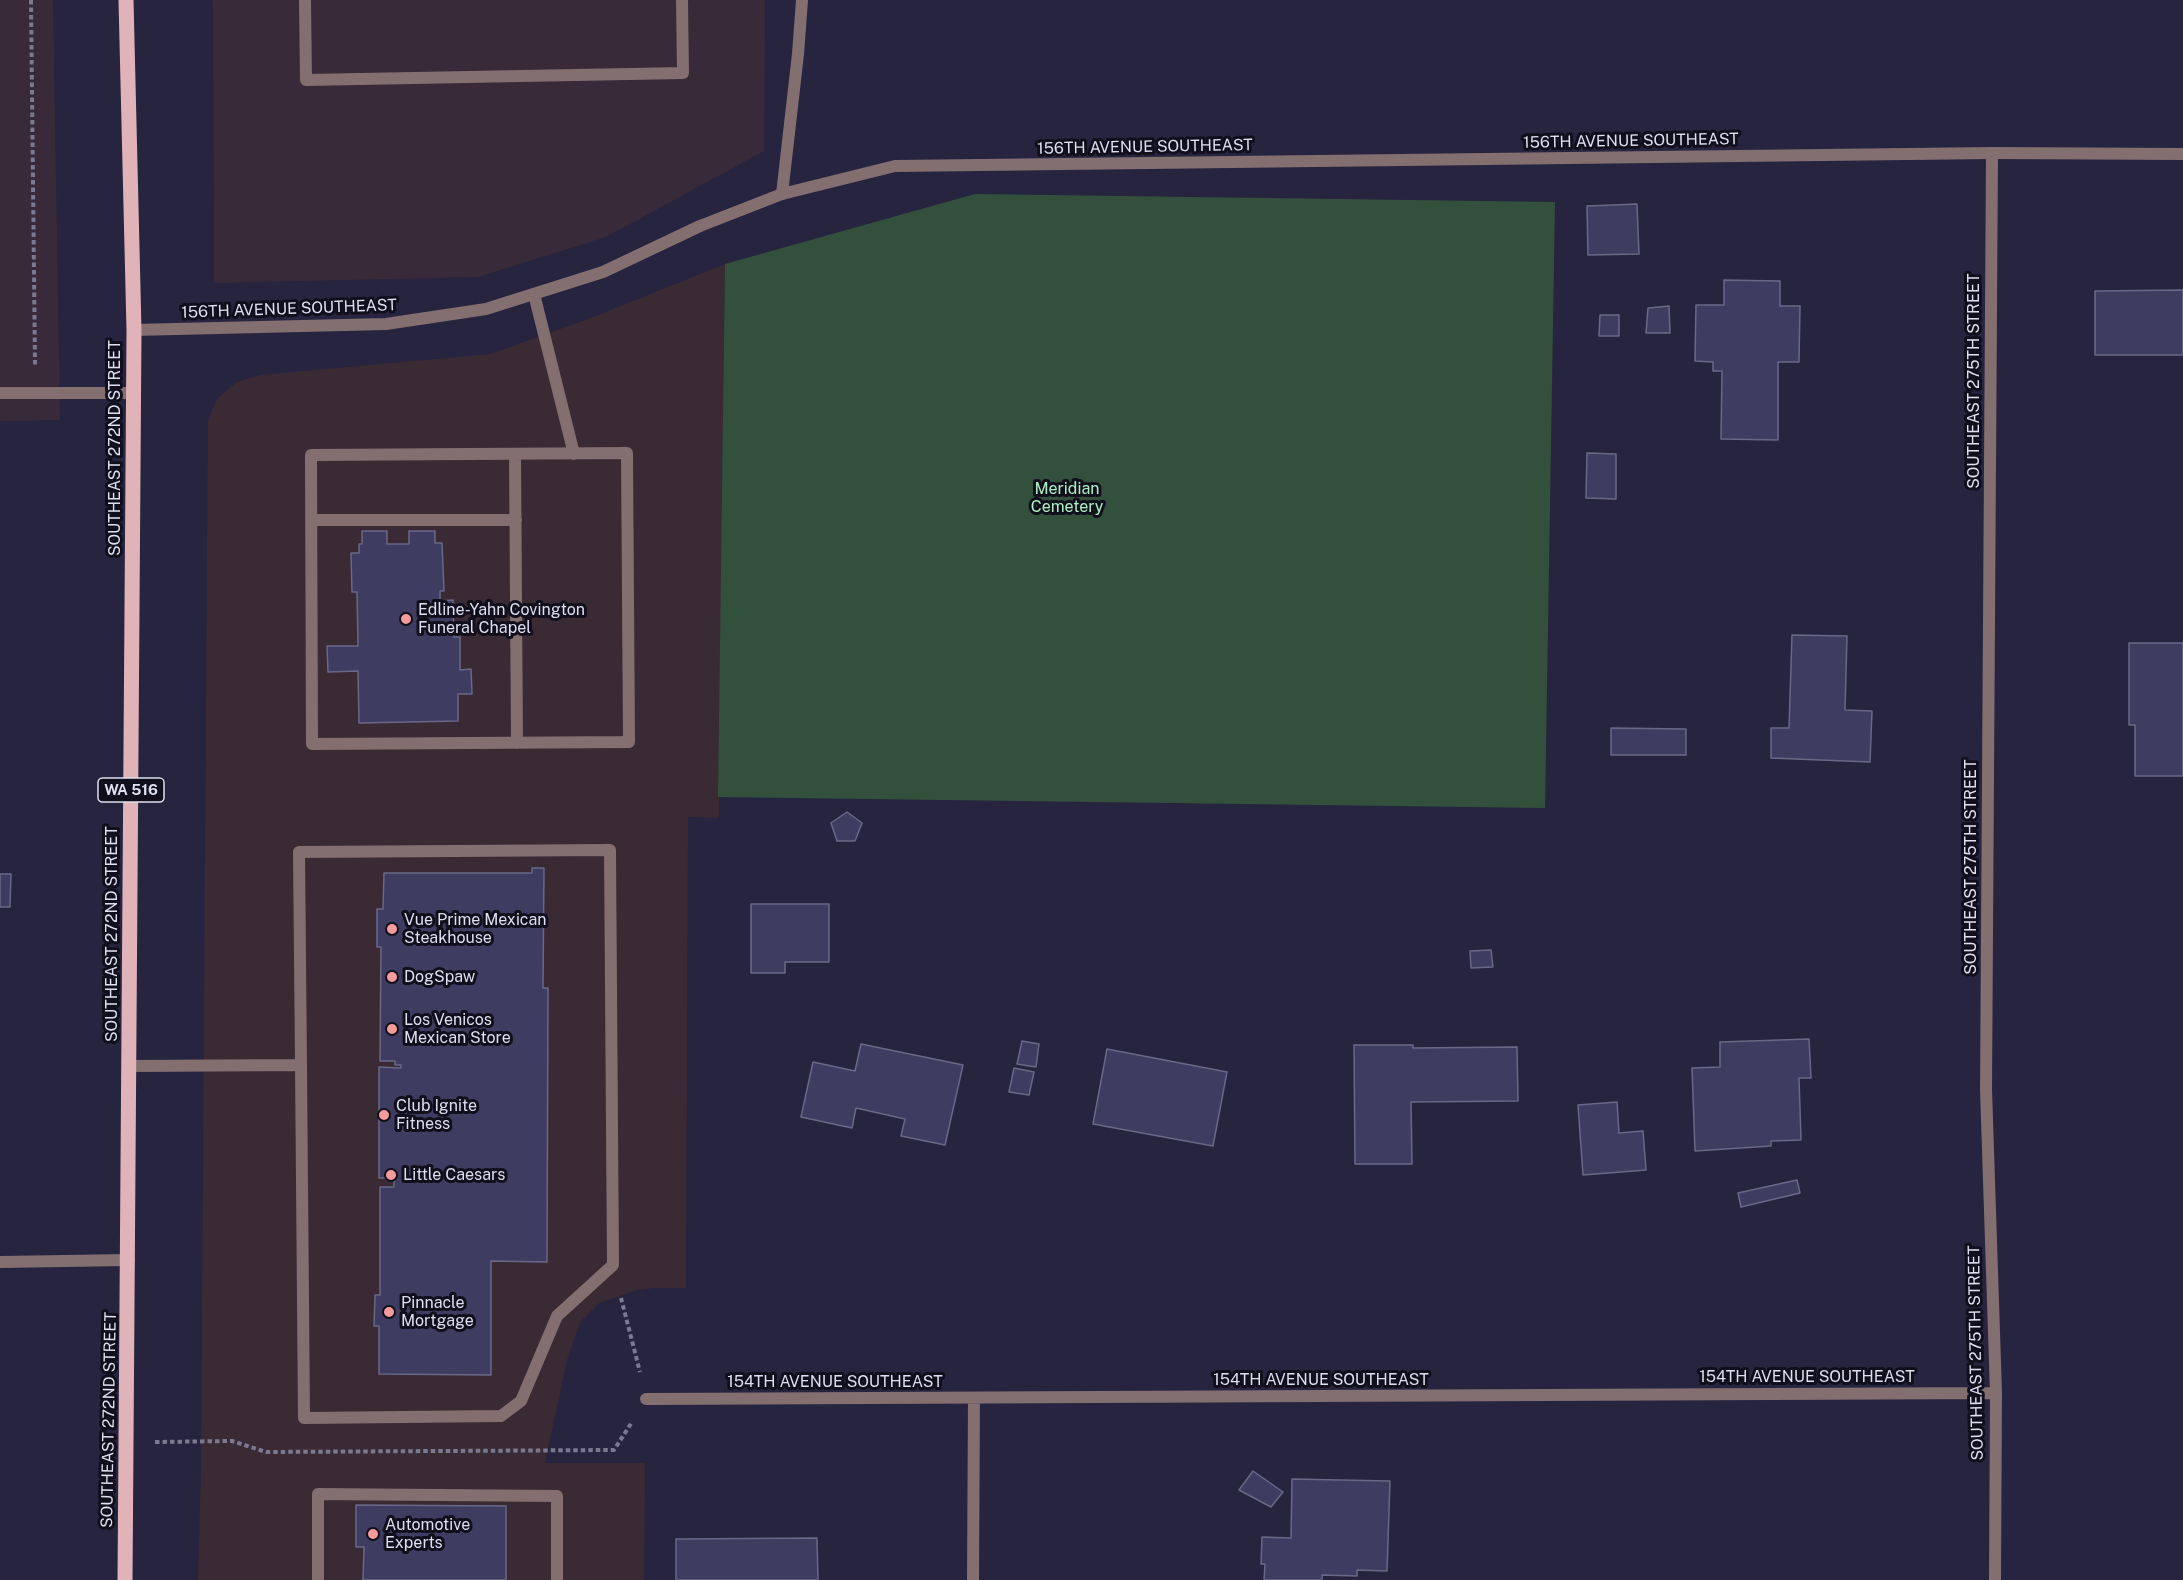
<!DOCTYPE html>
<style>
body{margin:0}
canvas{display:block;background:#26243f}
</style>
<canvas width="2183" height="1580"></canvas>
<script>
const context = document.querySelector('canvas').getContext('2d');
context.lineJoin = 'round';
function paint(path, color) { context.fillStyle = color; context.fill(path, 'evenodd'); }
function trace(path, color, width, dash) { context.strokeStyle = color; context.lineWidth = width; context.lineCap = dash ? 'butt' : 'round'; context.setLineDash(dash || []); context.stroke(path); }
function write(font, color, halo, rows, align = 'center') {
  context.font = font + ' "Public Sans",sans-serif'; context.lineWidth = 6; context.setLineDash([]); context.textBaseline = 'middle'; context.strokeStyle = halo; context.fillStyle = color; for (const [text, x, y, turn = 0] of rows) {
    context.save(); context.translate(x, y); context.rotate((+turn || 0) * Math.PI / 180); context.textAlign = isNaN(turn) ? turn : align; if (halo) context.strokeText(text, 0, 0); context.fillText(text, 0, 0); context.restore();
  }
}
const commercial = new Path2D(`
 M725 264 719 818 688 817 686 1288H655L637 1290 599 1303 580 1322 567 1360 545 1463H645L644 1580H198L201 1467 208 420 217 399 237 382 260 375 491 354 591 318Z`);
const industrial = new Path2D(`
 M0 0H53L60 420 0 421Z
 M213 0H765L764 151 606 237 478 277 214 283Z`);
const green = new Path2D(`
 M975 194 1555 202 1545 808 718 797 725 264Z`);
const building = new Path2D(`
 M1637 204 1639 254 1588 255 1587 206Z
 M1724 280 1780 281V306H1800L1799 362H1778V440L1721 439 1722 371H1713V362L1695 361 1696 305H1724Z
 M2183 290V355H2095V291Z
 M1669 306 1670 333H1646L1648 308Z
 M1600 315H1619V336H1599Z
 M1587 453 1616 454V499L1586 498Z
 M362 531H387V544H409V531H435V543H442L444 591H440V601L453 600 454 637H460V670L471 669 472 694H458V721L359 723 358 671 328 672 327 646H358L357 592H352L351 553H359V544H362Z
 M1792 635 1847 636 1845 710 1872 711 1870 762 1771 758V728H1789Z
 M2129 643H2183V776H2135V725H2129Z
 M1611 728 1686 729V755H1611Z
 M847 812 862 823 855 841H837L831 823Z
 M532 868H544L543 988H548L547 1262 491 1261V1375L379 1374V1326H374L375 1295H380V1187H394V1178H379V1067L401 1068V1065H395V1061H380L381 947H377V909H383L384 873H532Z
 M0 874H11L10 907H0Z
 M751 904H829V962H785V973H751Z
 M1491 950 1493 967 1471 968 1470 951Z
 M1809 1039 1811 1078H1799L1801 1140 1771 1141V1146L1695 1151 1692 1068 1720 1067V1042Z
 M1022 1041 1039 1044 1036 1067 1017 1064Z
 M861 1044 963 1065 945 1145 901 1136 905 1119 856 1108 852 1128 801 1117 813 1062 855 1071Z
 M1354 1045H1413V1048L1517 1047 1518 1101 1411 1102 1412 1164H1355Z
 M1107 1049 1227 1072 1213 1146 1093 1124Z
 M1014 1068 1034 1072 1029 1095 1009 1092Z
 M1617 1102 1619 1133 1643 1131 1646 1170 1583 1175 1578 1105Z
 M1797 1180 1800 1193 1741 1207 1738 1193Z
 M1253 1471 1283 1492 1271 1507 1239 1490Z
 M1292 1479 1390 1481 1387 1571 1357 1570V1576L1322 1575V1580H1264L1265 1564H1261L1262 1537 1291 1538Z
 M356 1505 506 1506V1580H363L364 1547H356Z
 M817 1538 818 1580H676V1539Z`);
const path = new Path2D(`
 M31 0 35 365
 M621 1298 640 1372
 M155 1442 232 1441 266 1452 614 1450 632 1422`);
const service = new Path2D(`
 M305 0 306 80 683 73 682 0
 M782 194 798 54 802 0
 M534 294 574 454
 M0 393H133
 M627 453 629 742 312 744 311 455Z
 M515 454 517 743
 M311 520H516
 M130 1066 301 1065 304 1418 501 1416 521 1401 557 1316 613 1265 610 850 299 852 301 1065
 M0 1262 129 1260
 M318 1580V1494L557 1496V1580`);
const minor = new Path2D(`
 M1992 153 1986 1089 1996 1393 1995 1580
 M646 1399 1996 1393
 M973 1580 974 1398`);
const tertiary = new Path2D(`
 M134 330 386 324 486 309 603 272 700 226 782 194 895 166 1992 153 2183 154`);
const primary = new Path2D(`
 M125 1580 134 330 126 0`);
const markers = [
 [406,619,6,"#f59b9a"],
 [392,929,6,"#f59b9a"],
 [392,977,6,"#f59b9a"],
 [392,1029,6,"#f59b9a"],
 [384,1115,6,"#f59b9a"],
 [391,1175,6,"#f59b9a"],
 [389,1312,6,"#f59b9a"],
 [373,1534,6,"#f59b9a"]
];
const shields = [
 [131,790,66]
];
const shieldNames = [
 ["WA 516",131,790]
];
const streetNames = [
 ["156TH AVENUE SOUTHEAST",1631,141,-1],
 ["156TH AVENUE SOUTHEAST",1145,147,-1],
 ["156TH AVENUE SOUTHEAST",289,309,-2],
 ["SOUTHEAST 275TH STREET",1974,381,-90],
 ["SOUTHEAST 272ND STREET",115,448,-90],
 ["SOUTHEAST 275TH STREET",1971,867,-90],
 ["SOUTHEAST 272ND STREET",112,934,-90],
 ["SOUTHEAST 275TH STREET",1976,1353,-91],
 ["154TH AVENUE SOUTHEAST",1807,1377],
 ["154TH AVENUE SOUTHEAST",1321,1380],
 ["154TH AVENUE SOUTHEAST",835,1382],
 ["SOUTHEAST 272ND STREET",109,1420,-89]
];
const parkNames = [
 ["Meridian",1067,489],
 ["Cemetery",1067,507]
];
const poiNames = [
 ["Edline-Yahn Covington",418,610],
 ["Funeral Chapel",418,628],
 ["Vue Prime Mexican",404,920],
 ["Steakhouse",404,938],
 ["DogSpaw",404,977],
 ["Los Venicos",404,1020],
 ["Mexican Store",404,1038],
 ["Club Ignite",396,1106],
 ["Fitness",396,1124],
 ["Little Caesars",403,1175],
 ["Pinnacle",401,1303],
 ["Mortgage",401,1321],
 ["Automotive",385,1525],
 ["Experts",385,1543]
];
paint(commercial, '#3a2a34');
paint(industrial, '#382a38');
paint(green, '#33503d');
paint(building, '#3e3c60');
trace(building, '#696887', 1.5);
trace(path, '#7a7990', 4, [4.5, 3]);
trace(service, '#836e70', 12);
trace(minor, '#836e70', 12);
trace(tertiary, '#836e70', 12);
trace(primary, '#e0b3b9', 15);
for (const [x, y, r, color] of markers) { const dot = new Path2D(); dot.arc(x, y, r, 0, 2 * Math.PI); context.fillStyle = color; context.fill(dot); trace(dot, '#100f1b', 2); }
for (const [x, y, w] of shields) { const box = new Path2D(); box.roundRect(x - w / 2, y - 12, w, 24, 4.5); context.fillStyle = '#100f1b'; context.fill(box); trace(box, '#dedff0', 1.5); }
write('bold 15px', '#dedff0', null, shieldNames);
write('16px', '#dedff0', '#100f1b', streetNames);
write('16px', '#acf0c3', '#100f1b', parkNames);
write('16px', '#dedff0', '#100f1b', poiNames, 'left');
</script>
